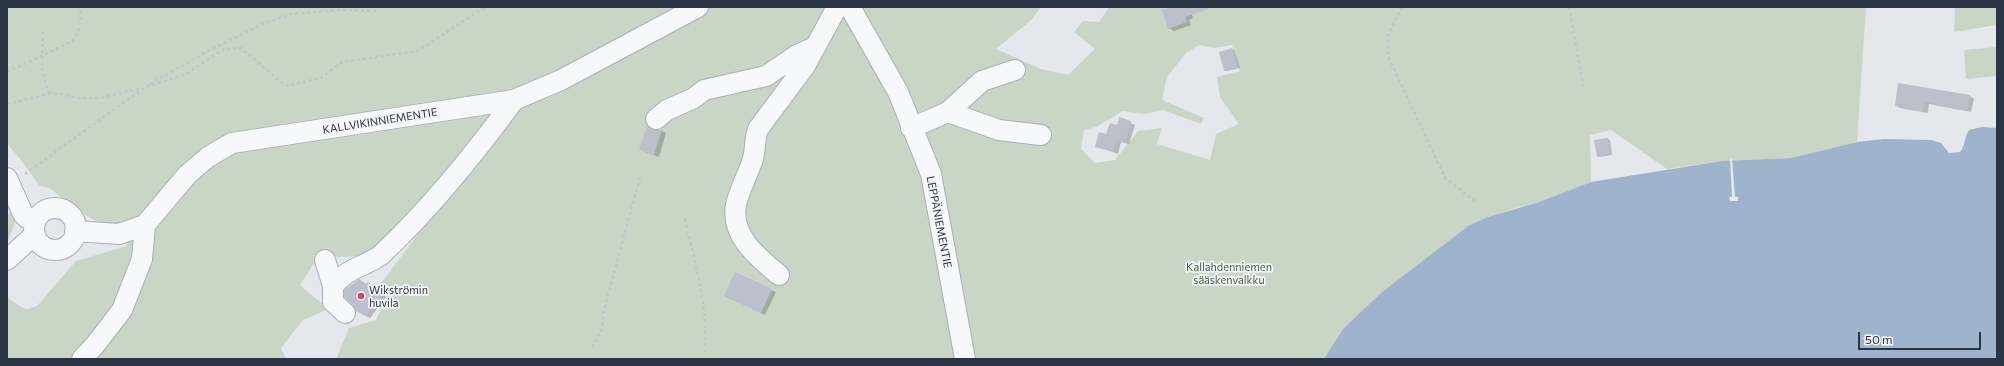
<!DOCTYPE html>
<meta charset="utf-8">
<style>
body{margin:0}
#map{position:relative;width:2004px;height:366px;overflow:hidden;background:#e4e7ec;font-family:Commissioner,sans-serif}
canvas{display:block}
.frame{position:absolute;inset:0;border:8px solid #2b3445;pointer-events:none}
.scale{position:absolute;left:1858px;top:332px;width:123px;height:18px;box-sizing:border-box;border:2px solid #2b3445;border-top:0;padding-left:5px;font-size:12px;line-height:14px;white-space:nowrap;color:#2b3445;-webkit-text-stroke:3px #f4f6f9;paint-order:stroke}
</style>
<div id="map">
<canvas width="2004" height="366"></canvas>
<div class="frame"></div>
<div class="scale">50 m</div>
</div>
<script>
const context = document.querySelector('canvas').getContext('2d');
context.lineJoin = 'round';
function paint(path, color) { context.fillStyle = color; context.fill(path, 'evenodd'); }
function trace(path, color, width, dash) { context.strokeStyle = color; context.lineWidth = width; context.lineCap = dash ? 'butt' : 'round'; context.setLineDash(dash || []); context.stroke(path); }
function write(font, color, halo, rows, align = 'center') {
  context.font = font + ' Commissioner,sans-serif'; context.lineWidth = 3.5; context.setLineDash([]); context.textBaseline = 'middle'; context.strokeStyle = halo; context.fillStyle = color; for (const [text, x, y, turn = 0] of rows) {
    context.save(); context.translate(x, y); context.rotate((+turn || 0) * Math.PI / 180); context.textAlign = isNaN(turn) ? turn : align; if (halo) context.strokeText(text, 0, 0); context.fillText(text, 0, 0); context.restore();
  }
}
const green = new Path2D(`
 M7 7H1041L1031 20 996 49 1041 69 1068 75 1095 49 1074 32 1083 21 1099 22 1109 7H1866L1857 142 1791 158 1722 161 1667 169 1611 130 1590 135 1591 182 1539 202 1512 209 1468 226 1382 292 1324 359H336L349 328 376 320 390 291 381 283 427 222 366 256 337 257 320 254 300 285 328 309 303 320 281 348 286 359H7V297L21 307 27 309 37 306 76 261 127 246 120 226 94 220 75 209 51 189 39 185 21 160 7 143ZM1199 45 1214 48 1232 45 1240 71 1217 77 1220 97 1239 124 1216 134 1210 160 1157 144 1162 128 1138 131 1115 160 1095 163 1081 149 1084 130 1096 127 1123 111 1144 114 1163 110 1201 124 1204 118 1162 100 1167 77 1186 53Z
 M1955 7H1997V25L1954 32Z
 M1997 47V76L1966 79 1964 50Z
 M15 211 16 220 7 243V214Z`);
const water = new Path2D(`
 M1982 127 1997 128V359H1324L1343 329 1382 292 1468 226 1488 217 1539 202 1591 182 1722 161 1791 158 1857 142 1884 139 1931 140 1941 143 1949 153 1960 152C1966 145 1964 137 1969 130Z`);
const pier = new Path2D(`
 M1730 159H1732L1735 197H1738V201H1730L1729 197H1732Z`);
const shadow = new Path2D(`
 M1175 7H1189L1193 18 1189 20 1191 25 1174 31 1169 28Z
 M1232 49 1234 50 1240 68 1227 71 1225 70Z
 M1970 96 1974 99 1971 112 1929 104 1928 113 1900 108 1896 106Z
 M1120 119 1135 125 1129 144 1121 142 1118 154 1096 146 1117 127Z
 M647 127 653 131H662L666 133 659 157 640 150Z
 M1608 139 1610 140 1612 155 1599 157 1597 156Z
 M366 285H372L387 296 370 318 357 311Z
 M771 290 776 292 765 315 730 298Z`);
const building = new Path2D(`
 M1172 7H1208L1209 9 1185 17 1187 22 1168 29 1162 10Z
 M1232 48 1238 67 1224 71 1219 52Z
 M1898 83 1970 95 1967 110 1925 102 1923 111 1895 106Z
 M1119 117 1131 121 1125 143 1117 140 1113 152 1095 147 1099 132 1106 134 1110 123 1117 125Z
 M647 126 652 130H662L654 155 639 150Z
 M1608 138 1610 155 1597 156 1594 140Z
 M735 272 772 289 761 313 724 296Z
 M359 279 366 284 368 282 383 293 365 316 356 311 353 305 344 297V290Z`);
const path = new Path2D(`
 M1402 7 1387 37 1389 58 1445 178 1475 201
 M1569 7 1584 91
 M43 32 42 71 49 94
 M7 72 73 41C80 29 82 21 80 7
 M150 84 208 51 263 24 291 14 339 10 379 11
 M7 104 49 94H61L76 98H100L142 88
 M25 174 145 87 184 75 224 49 241 48 286 86 321 78 342 62 418 51 485 7
 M685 219C695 263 708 307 705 352
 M592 347 602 329 604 310 640 177`);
const minor = new Path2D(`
 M850 7 898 92 931 174 965 359
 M948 112 999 130 1041 135
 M656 119 667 110 694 98 704 90 766 76 797 55 815 47
 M911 128 948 112 982 81 1015 70
 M7 178 23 214 27 218H37
 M34 229a21 21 0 1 1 42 0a21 21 0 1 1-42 0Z
 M75 231 119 234 145 225 187 175 208 157 232 143 514 100 561 80 698 7
 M7 260 35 234
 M325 260 333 286
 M779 275C759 258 730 236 736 205 739 191 747 176 752 162 756 151 754 140 758 129L805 66 837 7
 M345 313 333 302V286C342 275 351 270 365 264 370 261 376 259 381 255 431 208 473 156 514 100
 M82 359 95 345 122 310 142 259 145 225`);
const markers = [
 [361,296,4,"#d1495b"]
];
const streetNames = [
 ["KALLVIKINNIEMENTIE",380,121,-9],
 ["LEPPÄNIEMENTIE",939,222,79]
];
const parkNames = [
 ["Kallahdenniemen",1229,267],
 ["sääskenvalkku",1229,280]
];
const poiNames = [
 ["Wikströmin",369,290],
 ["huvila",369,303]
];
paint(green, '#c9d6c5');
paint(water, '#9fb4cc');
paint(pier, '#e4e7ec');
paint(shadow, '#0003');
paint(building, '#bbc0ca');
trace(minor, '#a9aeb7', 22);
trace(path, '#c2c5cb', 2.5, [3, 3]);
trace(minor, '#f7f8fa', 20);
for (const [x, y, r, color] of markers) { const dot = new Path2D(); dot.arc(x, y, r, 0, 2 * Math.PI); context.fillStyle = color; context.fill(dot); trace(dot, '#f4f6f9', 1.5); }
write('11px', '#2b3445', '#f4f6f9', streetNames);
write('11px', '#3f6138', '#f4f6f9', parkNames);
write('11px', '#2b3445', '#f4f6f9', poiNames, 'left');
</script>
